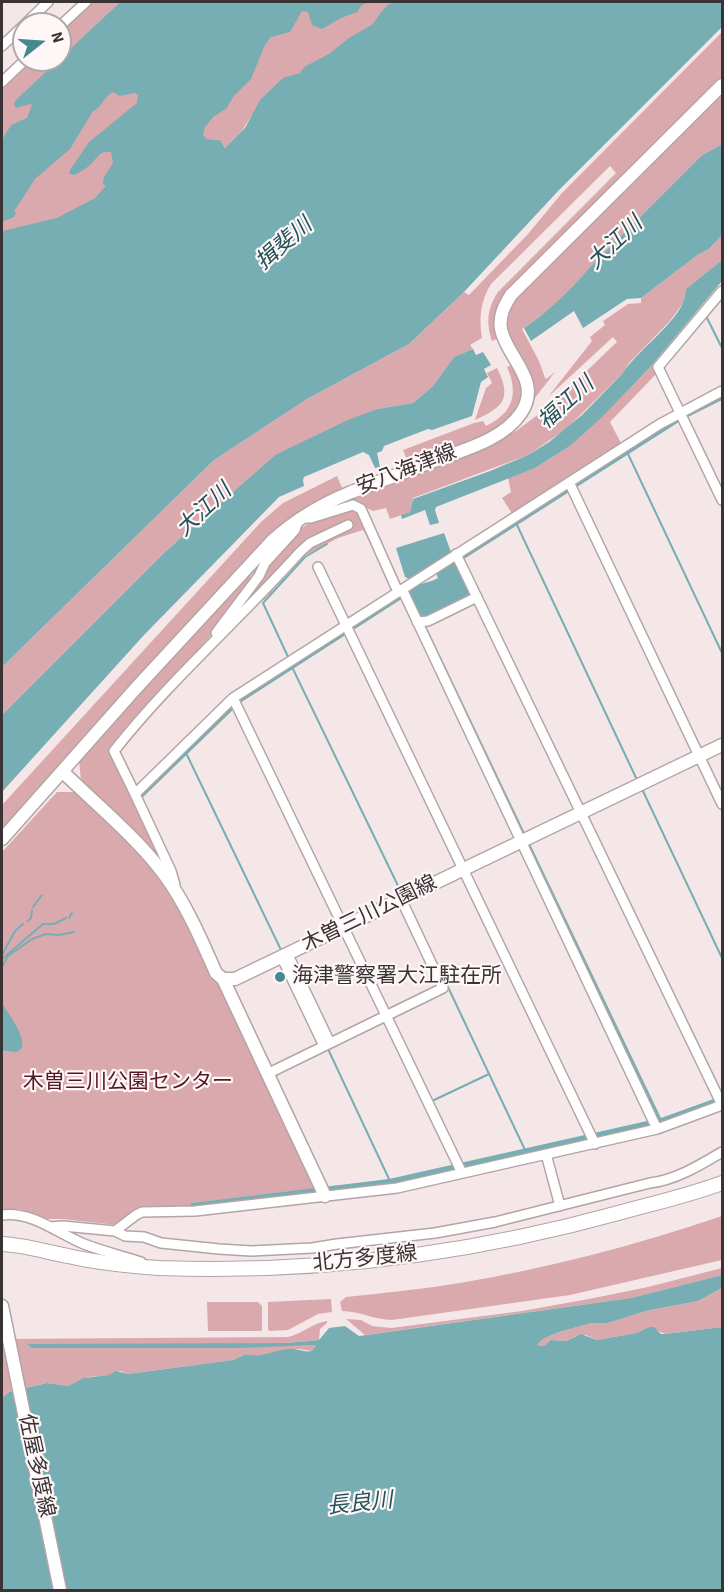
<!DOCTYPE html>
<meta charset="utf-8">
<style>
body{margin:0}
#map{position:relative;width:724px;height:1592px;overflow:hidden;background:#f5e7e8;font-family:"Source Sans 3",sans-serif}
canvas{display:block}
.frame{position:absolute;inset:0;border:3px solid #393334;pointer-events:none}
.north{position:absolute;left:12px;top:12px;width:60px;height:60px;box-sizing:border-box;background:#fff6f7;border:2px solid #b0a8a9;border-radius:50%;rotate:73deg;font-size:16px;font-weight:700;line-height:24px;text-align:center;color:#393334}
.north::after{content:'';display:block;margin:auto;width:21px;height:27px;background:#428990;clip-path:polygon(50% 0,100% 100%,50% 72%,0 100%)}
</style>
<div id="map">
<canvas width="724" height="1592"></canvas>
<div class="frame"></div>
<div class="north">N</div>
</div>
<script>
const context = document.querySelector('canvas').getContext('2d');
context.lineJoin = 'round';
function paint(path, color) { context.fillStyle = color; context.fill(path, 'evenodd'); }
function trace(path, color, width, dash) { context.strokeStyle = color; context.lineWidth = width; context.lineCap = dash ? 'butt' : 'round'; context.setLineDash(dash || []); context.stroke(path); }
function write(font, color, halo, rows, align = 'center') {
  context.font = font + ' "Source Sans 3","Noto Sans JP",sans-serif'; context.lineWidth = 4.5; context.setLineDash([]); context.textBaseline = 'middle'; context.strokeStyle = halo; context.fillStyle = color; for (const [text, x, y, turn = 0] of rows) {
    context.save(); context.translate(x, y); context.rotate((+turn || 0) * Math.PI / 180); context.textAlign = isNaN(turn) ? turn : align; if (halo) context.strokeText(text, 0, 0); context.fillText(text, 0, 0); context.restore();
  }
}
const green = new Path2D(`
 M90 2H120L60 59V30Z
 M349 2H400L379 24 252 115 242 131 225 148 220 140 207 139 202 135 206 106 295 10Z
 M722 32V80L504 297C494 311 495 321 499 338L492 341C486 322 487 309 498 292L616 173 610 166 491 284C480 302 479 318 482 338L470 345 473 349 454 357 433 386 413 403 377 409 275 455 165 552 2 715V667L214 460 307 399 409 344 464 292 469 295 528 234 562 193Z
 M29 60H59L33 85 39 107 2 158V87Z
 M146 89 104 203 2 237V195L83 90Z
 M722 90V144L701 156 589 268C570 292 548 312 522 329L539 361 545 378 546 379 555 372 535 398 531 376 507 331 506 315 516 295Z
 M722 235V260L686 289 684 302 669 322 629 363 622 374 566 429 528 455 413 498 410 512 390 519 386 508 373 511 361 505 359 501 313 515 322 510 482 447 516 431 551 405 617 342 613 337 548 397 592 341 590 337 605 325 603 321 628 304 641 303V298L699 254 709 249Z
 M514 364 521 383 522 393 513 417 480 440 409 465 403 450 474 423 483 421 486 426C513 413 519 394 507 367Z
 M652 365 658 372 610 422 622 445 513 515 502 498 511 492 508 478 535 468 570 446Z
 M497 368C512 398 504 407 475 420L486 388 492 383 487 373Z
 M337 476 343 490 269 538 2 829V805L261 522 283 503Z
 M350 508 358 511 378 557 363 530 338 538 304 556 264 600H257L310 541 223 628 268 569 267 566 298 530 311 522Z
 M290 531 250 577 253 580 219 626 110 751 169 872 129 824 81 781 79 760 134 695Z
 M57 792H75C111 825 147 856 173 898 192 928 204 962 224 992L317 1188 192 1203 190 1207 136 1209 123 1222 117 1225 62 1219H47L19 1209 2 1211V852Z
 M722 1216V1260L570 1295 392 1320C374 1320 360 1311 342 1311L340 1302 346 1297C384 1293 423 1289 460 1283 549 1268 637 1245 722 1216Z
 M722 1268V1275L631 1298 365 1335 346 1319 361 1320 372 1326 391 1328 522 1311 594 1298 648 1287Z
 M722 1288V1327L665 1334 649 1327 636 1333 597 1340 586 1335 576 1336 566 1341 551 1340 544 1346 537 1345 543 1339 559 1332 592 1323H608L646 1311 698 1301Z
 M331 1299 332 1312 318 1314 288 1330 269 1331 268 1329V1302Z
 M207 1302H258L262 1306V1329L261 1331H208Z
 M327 1321V1323L320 1329 319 1340 287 1343 32 1348 316 1345 312 1351 298 1349 254 1357 246 1354 233 1360 128 1374 120 1371 110 1375 88 1377 68 1386 47 1383 9 1392 2 1398V1339L288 1337C302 1334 312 1323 327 1321Z`);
const water = new Path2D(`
 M120 2H368L361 6 357 12 341 18 322 29 312 25 308 12 302 11 290 32 271 37 265 45 251 79 233 97 227 108 213 117 205 127 203 135 207 139 220 140 225 148 245 128 260 100 283 78 300 73 304 67 329 54 349 38 373 24 381 12 389 4 395 2H722V27L560 189 464 292 409 344 307 399 214 460 2 667V231L57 218 95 198 106 186 103 184 104 177 113 163 111 152C100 150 98 157 91 164 87 168 80 172 75 175L69 174 70 170 89 142 137 103 138 95 135 93 120 96 113 92C102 98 102 108 93 111L70 149 35 179 17 207 14 210 16 213 14 217 2 222V140L11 125 27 118 32 105 30 104 16 108 14 104 16 100Z
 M722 144V235L709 249 699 254 641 298 627 299 583 328 574 311 531 341 524 328C549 311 570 291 589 268L701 156Z
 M722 260V281L652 365 602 417 570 446 535 468 436 507 435 510 439 523 430 525 425 510 402 519 401 515 410 512 413 499 490 471 528 455 549 442 582 415 622 374C638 350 671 328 683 303 685 299 685 293 686 289Z
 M473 349 476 355 483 352 491 365 484 369 488 377 481 382 472 416 432 430 428 429 384 446 382 451 377 453 380 467 375 468 369 455 363 452 304 477 303 480 304 486 279 497 144 635 2 792V715L165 552 275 455 348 420 377 409 413 403 433 386 454 357Z
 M722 395V400L682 420 464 559 457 566 471 592 470 596 426 626 661 1118 722 1096V1102L665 1123 391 1186 190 1207 191 1203 389 1179 656 1119 422 628 421 618 409 593C416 582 428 584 438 578L436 573 455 562 463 555 685 413Z
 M444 533 451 552 409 579 405 577 396 548Z
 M400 595 403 598 240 703 141 799 139 794 232 703Z
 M2 1003C7 1012 30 1041 20 1050 16 1054 7 1050 2 1051Z
 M722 1275V1288L698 1301 646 1311 608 1323H592L559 1332 543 1339 537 1345 544 1346 551 1340 566 1341 581 1334 597 1340 636 1333 649 1327H654L661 1334H665L722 1327V1590H2V1398L9 1392 47 1383 68 1386 84 1378 109 1375 116 1371 128 1374 233 1360 246 1354C260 1359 274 1350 289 1349 297 1348 304 1353 312 1351L316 1345 237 1348H32L27 1344 287 1343 319 1340 329 1328 345 1326 359 1336 631 1298Z`);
const stream = new Path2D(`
 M706 316 722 348
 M628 454 722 653
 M517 525 638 782
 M289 659 263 603 305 557 327 544
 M292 667 402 894
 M187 755 282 952
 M642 789 722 958
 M33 907 42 895
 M69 918 72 913
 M28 921 31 918 32 910
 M2 955 15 931 23 924
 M2 959 43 924H54L66 918
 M2 967 8 956 32 939 46 934 59 935 74 932
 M447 985 525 1150
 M328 1049 389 1179
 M432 1101 489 1074`);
const street = new Path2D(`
 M25 24 48 2
 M60 26 86 2
 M2 46 24 25
 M2 82 25 60
 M722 291 658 367 722 500
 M569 482 722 804
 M456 554 722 1105
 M318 567 595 1144
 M402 589 657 1129
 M417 622 428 621 477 597
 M216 633 259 576 265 563 295 530 299 518H311L353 505 361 509 398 592
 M233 698 462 1173
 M135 794 114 751C170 680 239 620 300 552L310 543 348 525
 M175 885 171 871 135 794 233 698 660 424 722 391
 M288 955 330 1043
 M282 958 324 1046
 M267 1074 443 988 401 899
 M546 1154 560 1206
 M2 1215C32 1211 57 1233 84 1244 102 1251 122 1256 141 1262
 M50 1227 63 1226 115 1231 136 1215 142 1212 195 1211 397 1188 657 1129 722 1105
 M115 1231 125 1236 144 1237 161 1243 219 1249 251 1251 312 1248 337 1244 435 1233 495 1222 650 1183C676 1180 700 1165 722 1152`);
const secondary = new Path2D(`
 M63 772C97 805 135 836 164 874 186 904 201 939 216 973L223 979H235L722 745
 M2 839 137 687 272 541C295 520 320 505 349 493 377 482 406 472 434 461 463 450 503 440 521 413 543 381 506 357 501 329 499 316 504 306 511 295L722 85
 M223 979 325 1196
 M2 1306 60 1590`);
const primary = new Path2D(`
 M2 1244C25 1245 46 1252 68 1256 98 1263 128 1266 159 1268 316 1274 471 1254 622 1212 655 1203 690 1195 722 1183`);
const markers = [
 [280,977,6,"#428990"]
];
const streetNames = [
 ["安八海津線",407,471,-21],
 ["木曽三川公園線",370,915,-26],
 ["北方多度線",365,1260,-6],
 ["佐屋多度線",35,1466,78]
];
const poiNames = [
 ["海津警察署大江駐在所",292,977]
];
const parkNames = [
 ["木曽三川公園センター",128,1083]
];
const waterNames = [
 ["大江川",616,244,-43],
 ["揖斐川",285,245,-41],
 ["福江川",567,404,-42],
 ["大江川",205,511,-43],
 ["長良川",360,1505,-6]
];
paint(green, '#daa9ad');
paint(water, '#76aeb3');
trace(stream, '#76aeb3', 2);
trace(street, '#b3a5a6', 12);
trace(secondary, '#b3a5a6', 15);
trace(primary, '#b3a5a6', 16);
trace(street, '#fff', 9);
trace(secondary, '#fff', 12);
trace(primary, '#fff', 14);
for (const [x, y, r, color] of markers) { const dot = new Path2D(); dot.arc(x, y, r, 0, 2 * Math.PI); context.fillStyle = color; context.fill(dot); trace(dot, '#fff6f7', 2); }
write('21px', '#393334', '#fff6f7', streetNames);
write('21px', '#393334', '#fff6f7', poiNames, 'left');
write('21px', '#541824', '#fff6f7', parkNames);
write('italic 22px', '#215257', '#fff6f7', waterNames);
</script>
